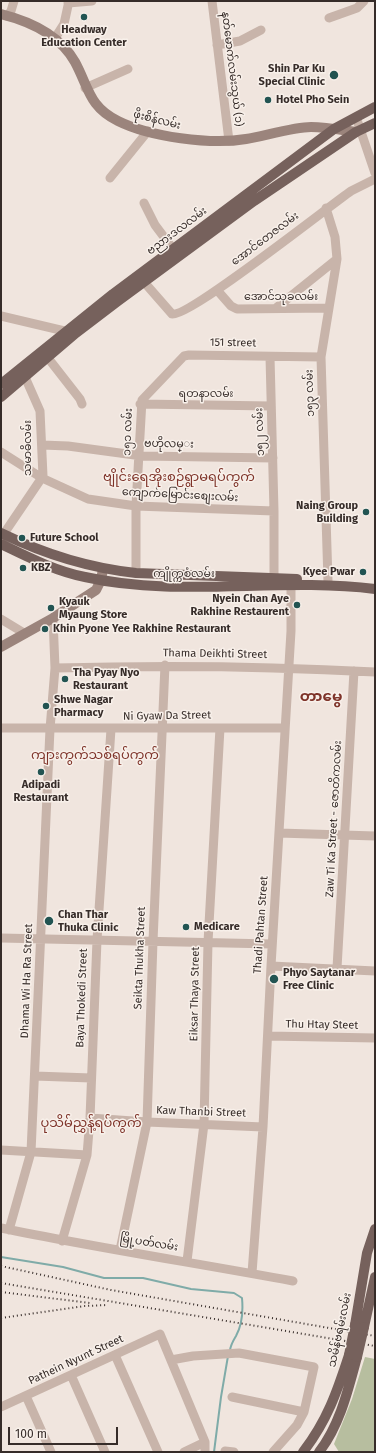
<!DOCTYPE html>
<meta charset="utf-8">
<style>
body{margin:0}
#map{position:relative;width:376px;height:1453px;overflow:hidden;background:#f0e5de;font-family:"Fira Sans",sans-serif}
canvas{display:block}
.frame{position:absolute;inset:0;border:2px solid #362c29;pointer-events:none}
.scale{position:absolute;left:8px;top:1427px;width:110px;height:18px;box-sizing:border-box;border:2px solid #362c29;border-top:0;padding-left:5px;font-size:12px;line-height:14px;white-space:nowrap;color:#362c29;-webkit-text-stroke:3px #f8f0ea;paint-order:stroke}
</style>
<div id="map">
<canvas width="376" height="1453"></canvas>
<div class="frame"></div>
<div class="scale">100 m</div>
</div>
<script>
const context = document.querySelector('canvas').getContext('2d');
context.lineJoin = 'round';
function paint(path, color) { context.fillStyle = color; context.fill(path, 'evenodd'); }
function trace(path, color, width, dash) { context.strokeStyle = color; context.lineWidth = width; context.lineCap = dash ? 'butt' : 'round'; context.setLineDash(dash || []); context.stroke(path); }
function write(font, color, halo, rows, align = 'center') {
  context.font = font + ' "Fira Sans","Noto Sans Myanmar",sans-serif'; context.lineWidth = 3; context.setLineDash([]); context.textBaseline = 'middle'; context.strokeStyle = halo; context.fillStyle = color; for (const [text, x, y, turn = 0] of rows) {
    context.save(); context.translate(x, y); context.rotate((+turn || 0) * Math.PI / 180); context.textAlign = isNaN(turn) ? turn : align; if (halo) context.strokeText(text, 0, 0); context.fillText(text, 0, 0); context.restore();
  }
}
const green = new Path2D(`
 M365 1357 375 1359V1451L339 1452 334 1444 352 1399Z`);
const stream = new Path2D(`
 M1 1257 63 1267 104 1278H143L191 1289 234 1293 242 1298C243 1309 242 1325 236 1336 233 1341 231 1344 230 1350
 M214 1452 221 1397 228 1356`);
const street = new Path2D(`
 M212 1 229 141
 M68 3 92 1
 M7 16 11 11 14 1
 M329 18 357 8 364 1
 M55 38 64 24 69 1
 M217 45 240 41 261 30
 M85 88 128 69
 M356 117 375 173
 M110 178 148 131
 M144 203 155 225 173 249
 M326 208 335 237 337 259 321 357 328 581
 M144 282 172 314C188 318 328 207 351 191L375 179
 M217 290 231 306 237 309 328 308
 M276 308 337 259
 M1 316 73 333
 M270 357 274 511V579
 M48 358 80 399 82 404
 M140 404 271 406
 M42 445 68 446 142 456 273 458
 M1 452 42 478 88 499 136 506 274 511
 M3 535 43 476 40 411 25 377 20 372
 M136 573V506L142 400 184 356 189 355 321 357
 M1 619 24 633
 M55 668C163 665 267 666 375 672
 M1 728H285
 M279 833 375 836
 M1 938 272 944
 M271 966 375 971
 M337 968 354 671
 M268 1036 375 1038
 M35 1076 91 1078
 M90 1118 147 1122 263 1127
 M1 1150 87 1155
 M1 1228C98 1248 196 1263 293 1281
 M9 1230 31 1152 50 729 55 668 53 618
 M62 1241 87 1155 90 1118 97 940 111 729
 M120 1250 147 1122 153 941 165 665
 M187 1261 204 1124 208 942 220 728
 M252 1273 263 1127 271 966 291 631V579
 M115 1355 158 1452
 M171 1360 193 1356 239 1353 314 1367 304 1412 297 1425 273 1452
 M71 1375 105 1452
 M26 1396 51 1452
 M232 1397 304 1412
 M1 1407 160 1334 205 1442V1452
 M225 1451 234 1452
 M184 1452 205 1442`);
const secondary = new Path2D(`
 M1 14C29 21 60 35 75 62 89 88 89 107 118 121 150 137 211 145 246 139 264 136 294 127 311 127 326 127 342 130 356 132
 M1 647 53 618 96 590 101 580 103 569`);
const primary = new Path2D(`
 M1 384 113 294 334 129 375 107
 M1 397 76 333 118 301 254 201 356 132 375 123
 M1 533C44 554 89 568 136 573L297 579
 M1 544C28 557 55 571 85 577 178 598 280 577 375 589
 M355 1325 367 1253 375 1229
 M364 1327 375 1277
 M303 1452C327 1421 337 1392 349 1355
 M319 1452C340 1425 348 1390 357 1357`);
const rail = new Path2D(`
 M1 1266 111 1290 375 1336
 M1 1283 375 1346
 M1 1292 90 1303
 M1 1318 85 1306 107 1305`);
const primaryBridge = new Path2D(`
 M349 1355 355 1325
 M357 1357 364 1327`);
const markers = [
 [84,17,4,"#225452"],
 [334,75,5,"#225452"],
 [268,100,4,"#225452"],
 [366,512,4,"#225452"],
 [22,538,4,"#225452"],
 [23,568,4,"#225452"],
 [363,572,4,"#225452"],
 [297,605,4,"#225452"],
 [51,608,4,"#225452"],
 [45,629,4,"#225452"],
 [65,679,4,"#225452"],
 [46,706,4,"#225452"],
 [41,772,4,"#225452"],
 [49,921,5,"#225452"],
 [186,927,4,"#225452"],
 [274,979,5,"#225452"]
];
const poiNames = [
 ["Headway",84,30,"center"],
 ["Education Center",84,43,"center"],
 ["Shin Par Ku",325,69,"right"],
 ["Special Clinic",325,82,"right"],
 ["Hotel Pho Sein",276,100],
 ["Naing Group",358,506,"right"],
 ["Building",358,519,"right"],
 ["Future School",30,538],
 ["KBZ",31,568],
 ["Kyee Pwar",355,572,"right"],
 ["Nyein Chan Aye",289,599,"right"],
 ["Rakhine Restaurent",289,612,"right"],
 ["Kyauk",59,602],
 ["Myaung Store",59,615],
 ["Khin Pyone Yee Rakhine Restaurant",53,629],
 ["Tha Pyay Nyo",73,673],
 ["Restaurant",73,686],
 ["Shwe Nagar",54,700],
 ["Pharmacy",54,713],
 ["Adipadi",41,785,"center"],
 ["Restaurant",41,798,"center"],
 ["Chan Thar",58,915],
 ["Thuka Clinic",58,928],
 ["Medicare",194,927],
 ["Phyo Saytanar",283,973],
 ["Free Clinic",283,986]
];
const streetNames = [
 ["နတ်မောက်လမ်းသွယ် (၁)",232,69,83],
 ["ဖိုးစိန်လမ်း",157,120,14],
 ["ဗညားဒလလမ်း",177,231,-37],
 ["အောင်တေဇလမ်း",265,239,-37],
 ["အောင်သုခလမ်း",281,297],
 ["151 street",233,343,1],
 ["၁၅၃ လမ်း",310,393,-92],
 ["ရတနာလမ်း",206,394],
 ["၁၅၁ လမ်း",128,432,-88],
 ["၁၅၂ လမ်း",260,432,-92],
 ["ဗဟိုလမ္း",169,444,1],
 ["သမာဓိလမ်း",28,448,-90],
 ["ကျောက်မြောင်းစျေးလမ်း",180,495,3],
 ["ကျိုက္ကစံလမ်း",184,574],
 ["Thama Deikhti Street",215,654,1],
 ["Ni Gyaw Da Street",167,716,-1],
 ["Zaw Ti Ka Street - ဇောတိကလမ်း",334,819,-87],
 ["Thadi Pahtan Street",261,925,-86],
 ["Seikta Thukha Street",140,958,-88],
 ["Dhama Wi Ha Ra Street",27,981,-88],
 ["Eiksar Thaya Street",195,994,-89],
 ["Baya Thokedi Street",82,998,-88],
 ["Thu Htay Steet",322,1025,1],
 ["Kaw Thanbi Street",201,1112,2],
 ["မြို့ပတ်လမ်း",149,1243,9],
 ["သမိန်ဗရမ်းလမ်း",340,1330,-78],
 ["Pathein Nyunt Street",76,1360,-25]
];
const quarterNames = [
 ["ဗျိုင်းရေအိုးစဉ်ရွာမရပ်ကွက်",179,477],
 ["ကျားကွက်သစ်ရပ်ကွက်",95,755],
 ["ပုသိမ်ညွှန့်ရပ်ကွက်",91,1123]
];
const districtNames = [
 ["တာမွေ",321,697]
];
paint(green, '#b7be9f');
trace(stream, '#7faba8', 2);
trace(street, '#c8b4aa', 9);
trace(secondary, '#9b847c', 10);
trace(primary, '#76615c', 10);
trace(rail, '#362c29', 2, [1, 3]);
trace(primaryBridge, '#76615c', 10);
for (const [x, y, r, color] of markers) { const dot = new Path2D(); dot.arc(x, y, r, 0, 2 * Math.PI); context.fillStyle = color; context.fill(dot); trace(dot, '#f8f0ea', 1.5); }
write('bold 11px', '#362c29', '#f8f0ea', poiNames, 'left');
write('11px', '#362c29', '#f8f0ea', streetNames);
write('13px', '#7e3329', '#f8f0ea', quarterNames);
write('bold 15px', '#7e3329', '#f8f0ea', districtNames);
</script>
